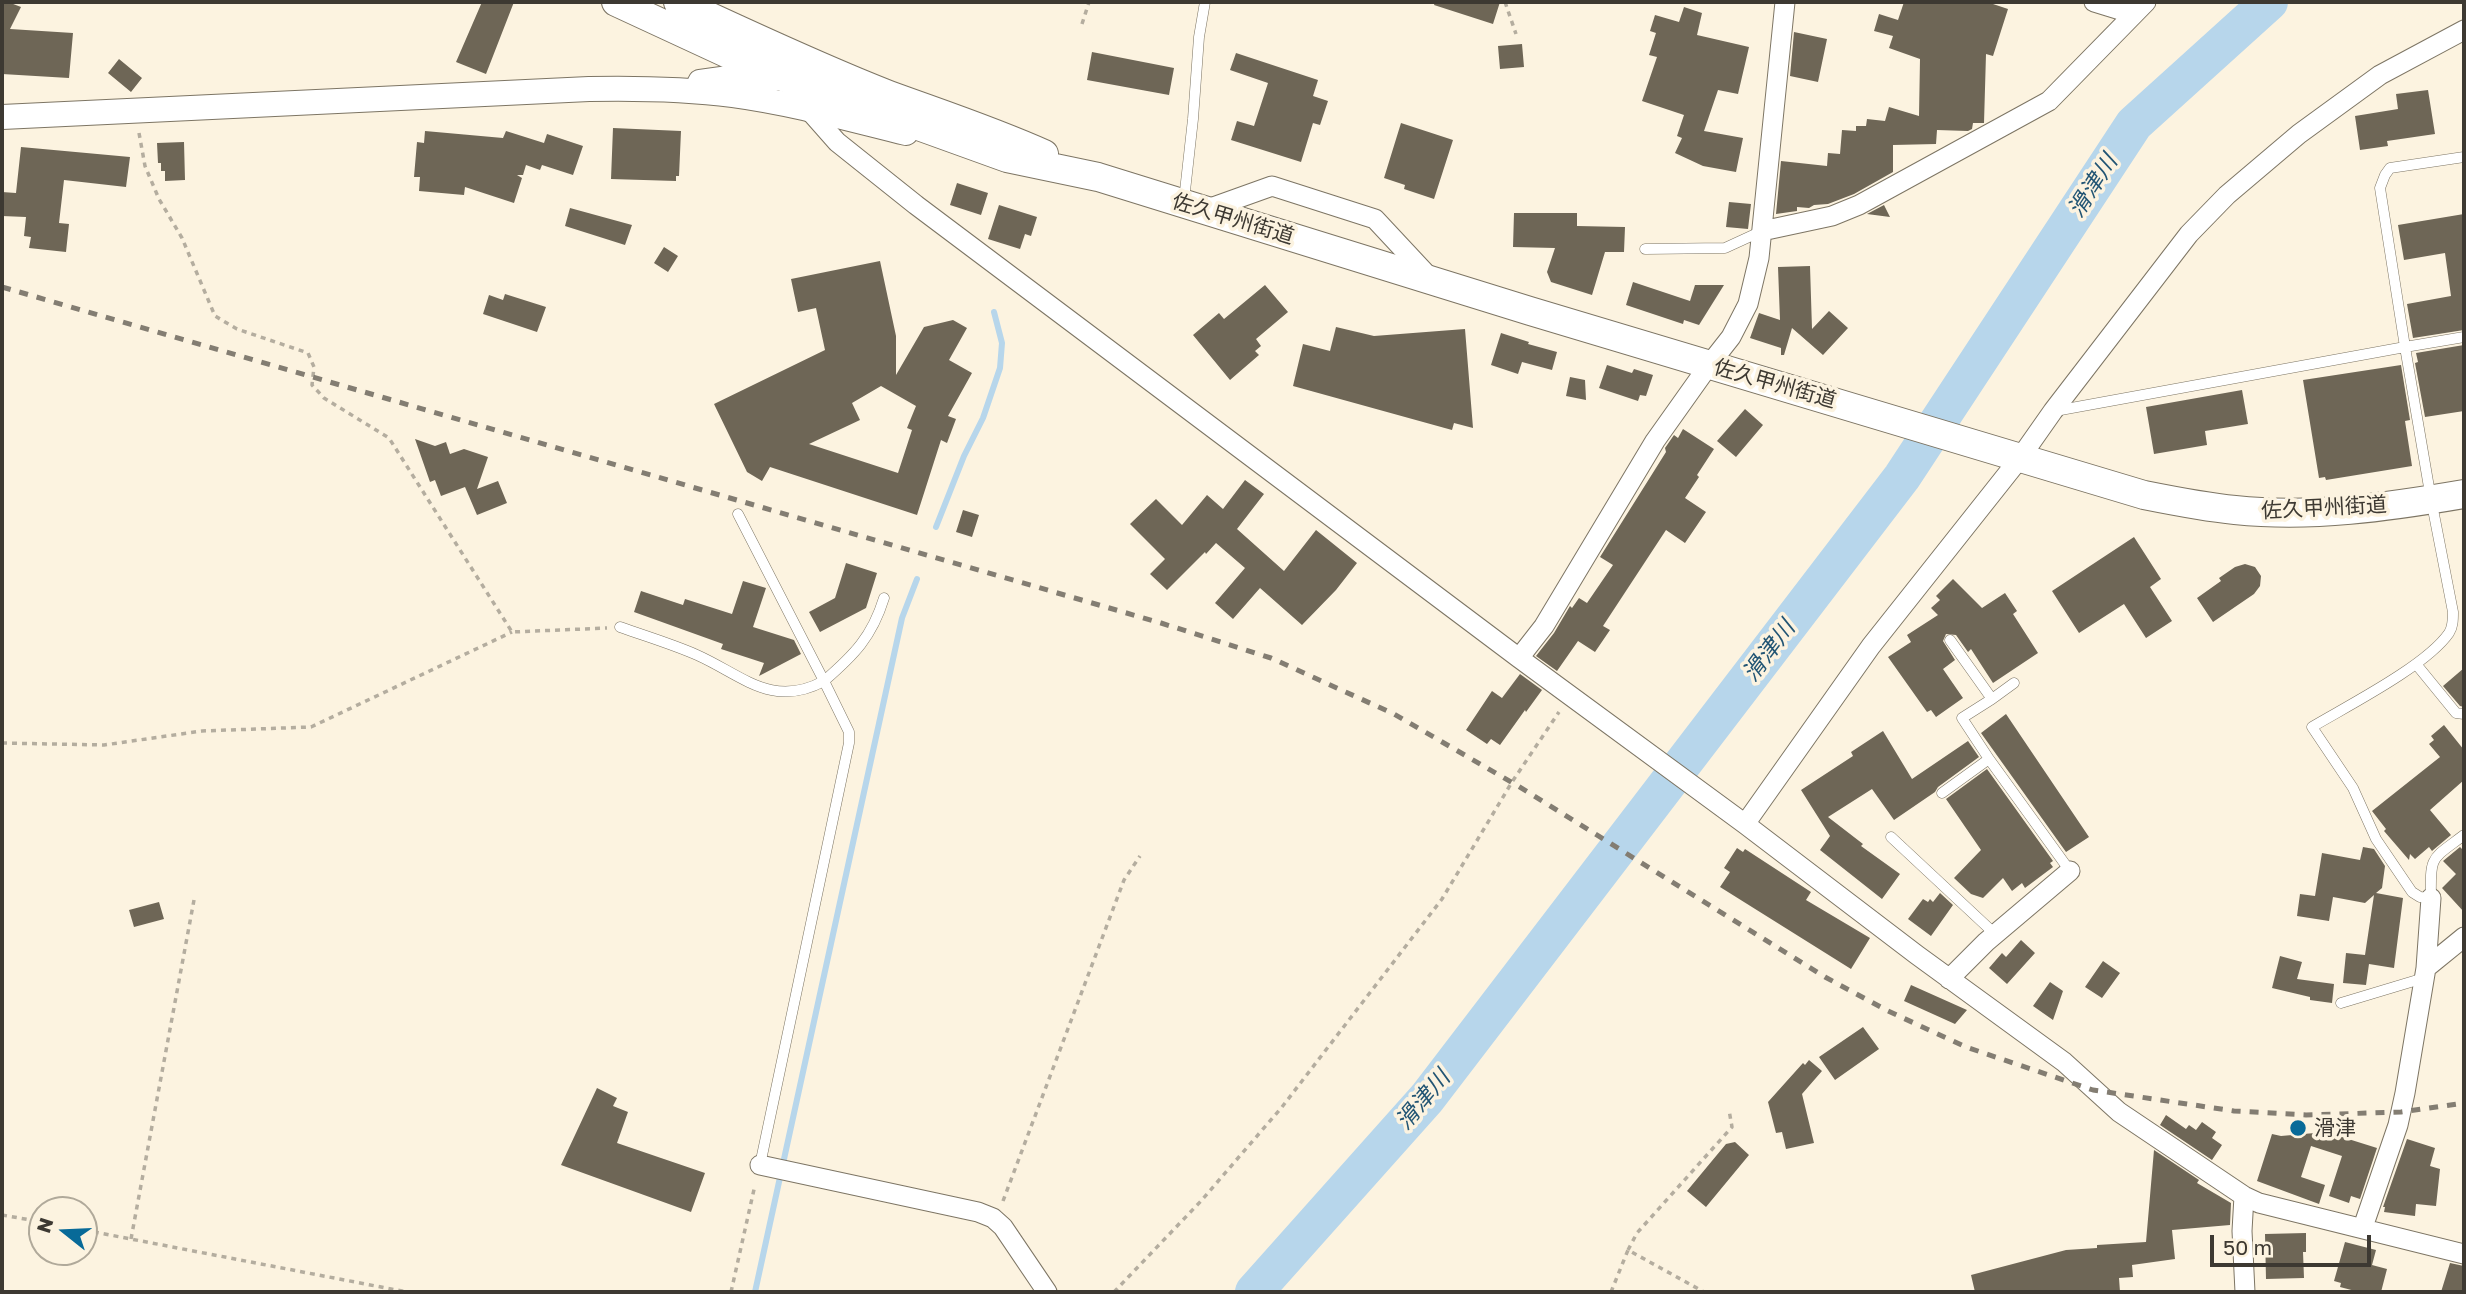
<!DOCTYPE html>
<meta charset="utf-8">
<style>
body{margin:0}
#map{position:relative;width:2466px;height:1294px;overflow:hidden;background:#fcf3e0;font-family:"Golos Text",sans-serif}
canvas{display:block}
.frame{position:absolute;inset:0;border:4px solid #3d3932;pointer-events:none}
.north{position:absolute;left:28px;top:1196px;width:70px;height:70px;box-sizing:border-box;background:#fcf3e0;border:2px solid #b0a99a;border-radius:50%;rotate:288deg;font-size:19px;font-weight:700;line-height:28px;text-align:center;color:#3d3932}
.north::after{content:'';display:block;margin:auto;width:24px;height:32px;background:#086a98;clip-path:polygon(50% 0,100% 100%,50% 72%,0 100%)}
.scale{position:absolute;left:2210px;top:1235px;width:161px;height:32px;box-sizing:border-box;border:4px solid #3d3932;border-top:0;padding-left:9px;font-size:21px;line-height:24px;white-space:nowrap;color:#3d3932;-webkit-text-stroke:5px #fcf3e0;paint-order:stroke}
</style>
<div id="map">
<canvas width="2466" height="1294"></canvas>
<div class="frame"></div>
<div class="north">N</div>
<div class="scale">50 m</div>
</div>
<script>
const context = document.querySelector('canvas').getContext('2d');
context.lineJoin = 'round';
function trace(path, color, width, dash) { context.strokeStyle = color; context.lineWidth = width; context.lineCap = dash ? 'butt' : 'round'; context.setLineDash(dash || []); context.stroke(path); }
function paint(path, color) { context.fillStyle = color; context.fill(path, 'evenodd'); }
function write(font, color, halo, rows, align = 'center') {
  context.font = font + ' "Golos Text","Noto Sans JP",sans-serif'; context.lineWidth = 7; context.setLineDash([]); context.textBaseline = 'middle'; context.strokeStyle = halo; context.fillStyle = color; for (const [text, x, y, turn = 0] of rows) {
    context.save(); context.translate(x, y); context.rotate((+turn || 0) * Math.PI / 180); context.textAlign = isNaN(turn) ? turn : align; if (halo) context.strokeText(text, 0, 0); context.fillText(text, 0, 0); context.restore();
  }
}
const stream = new Path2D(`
 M936 527 964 456 983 418 1000 368 1002 343 994 312
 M755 1292 902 618 917 579`);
const river = new Path2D(`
 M1254 1292 1427 1098 1902 477 2134 124 2269 2`);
const building = new Path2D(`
 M2 2H8L21 7 10 29 73 33 69 78 2 74Z
 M482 2H514L486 74 456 62Z
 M1435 2H1500L1493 24 1434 5Z
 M1904 2H1987L2008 9 1993 56 1986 54 1984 123H1973L1972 129 1968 131 1937 130 1936 144 1893 145V172L1854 194 1828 204 1814 205 1809 208 1797 207V211L1776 214 1781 161 1827 166 1828 153 1840 154 1842 130 1856 131V126H1866L1867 119 1885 121 1889 107 1919 116 1920 59 1889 48 1893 36 1874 31 1879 14 1898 20Z
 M1684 7 1702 13 1697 35 1749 47 1738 94 1718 90 1704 131 1743 138 1736 172 1703 166 1675 153 1682 138 1677 136 1684 115 1642 101 1657 57 1649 55 1656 33 1650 31 1655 15 1679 22Z
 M1794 32 1827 39 1818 82 1790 76Z
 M1522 44 1524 67 1500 69 1498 46Z
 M1092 52 1174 68 1169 95 1087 80Z
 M1236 53 1318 80 1313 96 1328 101 1320 125 1313 123 1301 162 1231 140 1237 121 1254 126 1268 83 1230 70Z
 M119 59 142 78 131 92 108 73Z
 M2428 90 2435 134 2387 141 2388 146 2360 150 2355 116 2398 109 2396 94Z
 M1401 123 1453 140 1434 199 1404 189 1405 185 1384 178Z
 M613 128 681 131 679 176H676V181L611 179Z
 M425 131 503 138 506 131 544 143 547 134 583 146 573 175 542 165 540 170 526 165 523 175H517L522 178 514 203 465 187 464 195 419 191 420 177H414L417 142 424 143Z
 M184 142 185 180 165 181V171H161V163H158L157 143Z
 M21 147 130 157 126 187 64 180 59 223 69 224 66 252 29 248 31 237 24 236 26 217 2 216V192L16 193Z
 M957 183 988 193 981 215 950 205Z
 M1729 202 1751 204 1748 229 1726 227Z
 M999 205 1037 217 1031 236 1025 234 1020 249 988 239Z
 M1884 205 1890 217 1867 214Z
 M570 208 632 225 625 245 565 226Z
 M1514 213H1577V226L1625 227 1624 252H1605L1592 295 1551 282 1547 272 1555 248 1513 247Z
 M2464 214V330L2413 338 2407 304 2451 296 2445 253 2404 260 2398 225Z
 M664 247 678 256 668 272 654 263Z
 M880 261 896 336V375L924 327 953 320 967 328 949 360 972 373 948 416 956 419 947 443 941 440 917 515 770 467 762 481 747 472 714 404 825 350 816 308 798 312 791 279ZM881 386 916 406 907 428 912 430 898 473 809 444 860 420 852 403Z
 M1810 266 1812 329 1829 311 1848 328 1823 355 1792 328 1784 355H1781V348L1750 338 1759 313 1780 320 1778 267Z
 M1633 282 1690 301 1695 285H1724L1699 325 1684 320 1683 324 1626 305Z
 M1265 285 1288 312 1256 339 1261 346 1255 351 1259 355 1230 380 1193 335 1219 313 1224 319Z
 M505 294 546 307 537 332 483 314 489 295 503 300Z
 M1336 327 1374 336 1465 329 1473 428 1454 423 1452 430 1293 386 1303 344 1330 351Z
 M1501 333 1529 342 1528 344 1557 352 1552 370 1522 362 1518 374 1491 365Z
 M2464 345V411L2425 417 2415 363 2418 362 2416 353Z
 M1607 365 1632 373 1634 369 1653 375 1646 396 1640 395 1638 401 1599 388Z
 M2401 365 2410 420 2405 421 2412 466 2326 480 2325 477 2319 478 2303 380Z
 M1570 377 1585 380 1586 400 1566 396Z
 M2242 390 2248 424 2205 431 2207 445 2154 454 2146 407Z
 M1745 409 1763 425 1736 457 1717 441Z
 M1683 429 1714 449 1697 475 1699 477 1685 498 1706 512 1685 543 1666 530 1603 626 1610 630 1595 652 1578 641 1557 671 1536 656 1554 633 1570 606 1572 608 1579 598 1587 603 1613 565 1600 557 1666 452 1665 448 1674 435 1678 438Z
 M415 439 435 446 446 442 450 454 464 449 488 457 477 489 498 481 507 503 477 515 465 487 441 496 435 480 430 482Z
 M1245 480 1264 494 1237 529 1284 571 1316 530 1357 563 1336 590 1302 625 1260 588 1233 619 1215 603 1245 568 1216 543 1206 554 1205 552 1167 590 1150 574 1165 559 1130 524 1156 499 1182 525 1207 495 1223 509Z
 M963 510 979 515 972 537 956 532Z
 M2134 537 2161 579 2150 587 2172 621 2146 638 2124 604 2079 633 2052 591Z
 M846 563 877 573 866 608 820 632 809 612 835 598Z
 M2245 564 2255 567 2261 576 2260 586 2254 594 2213 622 2197 598 2221 581 2219 578 2235 567Z
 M1953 579 1982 608 2005 593 2017 611 2013 614 2038 653 1993 683 1971 649 1968 652 1956 635 1946 634 1943 641 1955 660 1943 669 1963 698 1936 717 1931 710 1927 712 1888 657 1911 642 1907 635 1938 615 1931 608 1940 600 1936 596Z
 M743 581 766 588 753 627 794 640 801 654 759 676 764 663 721 649 723 644 634 612 641 591 683 605 685 599 732 614Z
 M2464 668V707L2460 706 2443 686Z
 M1520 674 1542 690 1526 712 1525 710 1500 745 1491 739 1487 744 1466 730 1492 691 1502 698Z
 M2006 714 2089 837 2066 852 1981 733Z
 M2444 725 2464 750V780L2430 810 2451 835 2432 851 2429 847 2415 859 2410 854 2409 860 2384 831 2386 829 2372 811 2440 757 2429 744 2434 740 2431 736Z
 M1883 731 1912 779 1968 741 1979 757 1938 787 1935 792 1894 820 1872 789 1828 817 1863 844 1861 846 1900 874 1882 899 1820 850 1830 836 1801 790 1853 756 1851 752Z
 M1987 769 2053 861 2050 863 2053 867 2025 888 2022 883 2012 891 2003 878 1983 898 1971 894 1954 878 1981 850 1946 799Z
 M2363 847 2374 849 2385 866 2382 888 2376 893 2403 898 2394 968 2369 964 2366 985 2343 983 2346 953 2365 955 2374 895 2365 903 2333 897 2329 921 2297 916 2300 894 2315 896 2322 853 2360 860Z
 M2460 847 2464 851V912L2442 888 2456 874 2443 861Z
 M1737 848 1743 852 1745 849 1811 892 1806 900 1870 938 1851 969 1720 887 1730 872 1724 868Z
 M1940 893 1953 905 1931 936 1908 919 1923 899 1928 902 1930 899 1933 902Z
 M159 902 164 919 134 927 129 910Z
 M2021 940 2035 953 2007 984 1989 968 2002 953 2006 957Z
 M2280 956 2302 962 2297 979 2334 984 2332 1003 2310 1000V997L2272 988Z
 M2103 961 2120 973 2102 998 2085 987Z
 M2050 982 2063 991 2053 1020 2033 1006Z
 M1911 985 1967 1010 1955 1024 1904 1001Z
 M1863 1027 1879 1049 1835 1080 1819 1057Z
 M1809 1060 1822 1071 1802 1094 1814 1143 1786 1149 1782 1132 1776 1133 1768 1102 1803 1063 1805 1065Z
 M597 1088 617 1098 613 1106 628 1112 617 1143 705 1173 691 1212 561 1165Z
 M2166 1115 2186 1129 2189 1125 2196 1130 2202 1122 2216 1132 2212 1138 2222 1145 2212 1160 2160 1125Z
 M2326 1132 2377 1148 2360 1199 2351 1196 2349 1203 2329 1196 2342 1156 2311 1146 2301 1177 2325 1185 2319 1204 2257 1181 2272 1134 2281 1136Z
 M2407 1139 2435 1148 2430 1166 2440 1169 2436 1206 2416 1204 2415 1216 2384 1212 2385 1207H2383Z
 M1735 1142 1749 1155 1706 1207 1687 1191 1726 1144Z
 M2154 1150 2199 1180 2197 1183 2231 1203 2230 1225 2172 1230 2175 1259 2132 1265 2133 1277 2119 1278 2120 1292H1975L1971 1275 2066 1250 2097 1248V1245L2146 1242Z
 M2306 1233V1252H2303L2304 1278 2266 1279 2265 1234Z
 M2345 1242 2376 1250 2372 1265 2387 1269 2381 1292H2359L2340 1287 2341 1283 2334 1281Z
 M2450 1263 2464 1266V1292H2441Z`);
const path = new Path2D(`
 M1505 2 1516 34
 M1082 24 1089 2
 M139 133 145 166 159 199 182 238 215 316 237 329 308 353 314 367 312 385 324 398 389 438 512 632 607 628
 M2 743 104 745 202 731 311 727 512 632
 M1003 1201 1124 880 1140 856
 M2 1215 42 1222
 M84 1230 407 1292
 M131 1239 194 900
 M1628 1250 1637 1233 1732 1127 1729 1110
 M731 1292 755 1185
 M1114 1292 1201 1201 1282 1107 1442 899 1512 782 1559 712
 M1611 1292 1628 1250 1704 1292`);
const service = new Path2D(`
 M2464 157 2390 168 2385 175 2380 188 2405 347 2464 337
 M1184 200 1193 119 1199 37 1205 2
 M1645 249 1725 248 1762 231
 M2055 411 2405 347 2431 499 2453 612C2453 620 2453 627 2449 633 2426 666 2349 705 2312 727L2353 788 2376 839 2412 892 2420 897 2431 898C2430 855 2431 860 2464 835
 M738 514 824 681C854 655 872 637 884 598
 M620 627C645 636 672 644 697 655 742 675 772 709 824 681L849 732V743L760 1165
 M1950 640 1992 699 1962 718 1989 759 2070 871
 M2416 664 2456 713 2464 714
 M1992 699 2014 683
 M1942 793 1989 759
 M1891 837 1995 934
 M2341 1003 2424 978`);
const minor = new Path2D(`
 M2094 2 2133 14
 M807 108 837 142 916 205 1519 658 1745 824 1917 955 2064 1062 2119 1112 2244 1196 2259 1203 2464 1254
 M1205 210 1272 186 1375 219 1431 279
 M1762 231 1832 216 1859 205 2049 101 2146 2
 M1519 658 1544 626 1655 441 1709 365 1731 337 1748 304 1759 258 1785 2
 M1745 824 1871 646 2020 458 2053 411 2189 234 2227 195 2299 134 2380 75 2464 30
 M2426 968 2464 937
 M1949 979 1986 942 2070 871
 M760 1165 978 1212 993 1218 1003 1227 1047 1292
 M2244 1196 2242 1231 2245 1292
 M2363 1227 2398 1125 2405 1093 2426 968 2431 898`);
const tertiary = new Path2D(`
 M700 82 736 77 779 78
 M2 117 589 89C638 88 685 89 733 95 792 103 849 119 906 133`);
const secondary = new Path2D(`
 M616 2 739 59 788 79 1007 158 1098 177 1530 311 2144 495C2174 501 2204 507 2235 510 2312 518 2388 507 2464 494
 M678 2C748 34 817 67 889 95 941 114 993 131 1044 154`);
const rail = new Path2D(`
 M2 287 1161 623 1271 658 1394 714 1518 786 1825 977 1888 1011 1966 1047 2093 1090 2234 1111 2306 1115 2401 1112 2464 1103`);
const markers = [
 [2298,1128,9,"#086a98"]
];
const streetNames = [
 ["佐久甲州街道",1233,219,17],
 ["佐久甲州街道",1775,384,16],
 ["佐久甲州街道",2324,508,-3]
];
const poiNames = [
 ["滑津",2314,1128]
];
const waterNames = [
 ["滑津川",2093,186,-57],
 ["滑津川",1769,651,-53],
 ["滑津川",1423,1100,-50]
];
trace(stream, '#b7d6eb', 6);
trace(river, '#b7d6eb', 38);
paint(building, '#6e6656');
trace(service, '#7d7564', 11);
trace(minor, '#7d7564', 21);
trace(tertiary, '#7d7564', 26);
trace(secondary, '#7d7564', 30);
trace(path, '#b4ad9f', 3.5, [5, 5]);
trace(service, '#fff', 10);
trace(minor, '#fff', 19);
trace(tertiary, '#fff', 24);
trace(secondary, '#fff', 28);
trace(rail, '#837d72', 5, [9, 9]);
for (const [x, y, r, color] of markers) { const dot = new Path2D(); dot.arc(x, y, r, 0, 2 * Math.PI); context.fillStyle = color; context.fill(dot); trace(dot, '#fcf3e0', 2.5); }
write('21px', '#3d3932', '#fcf3e0', streetNames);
write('21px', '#3d3932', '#fcf3e0', poiNames, 'left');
write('italic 23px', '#225574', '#fcf3e0', waterNames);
</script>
